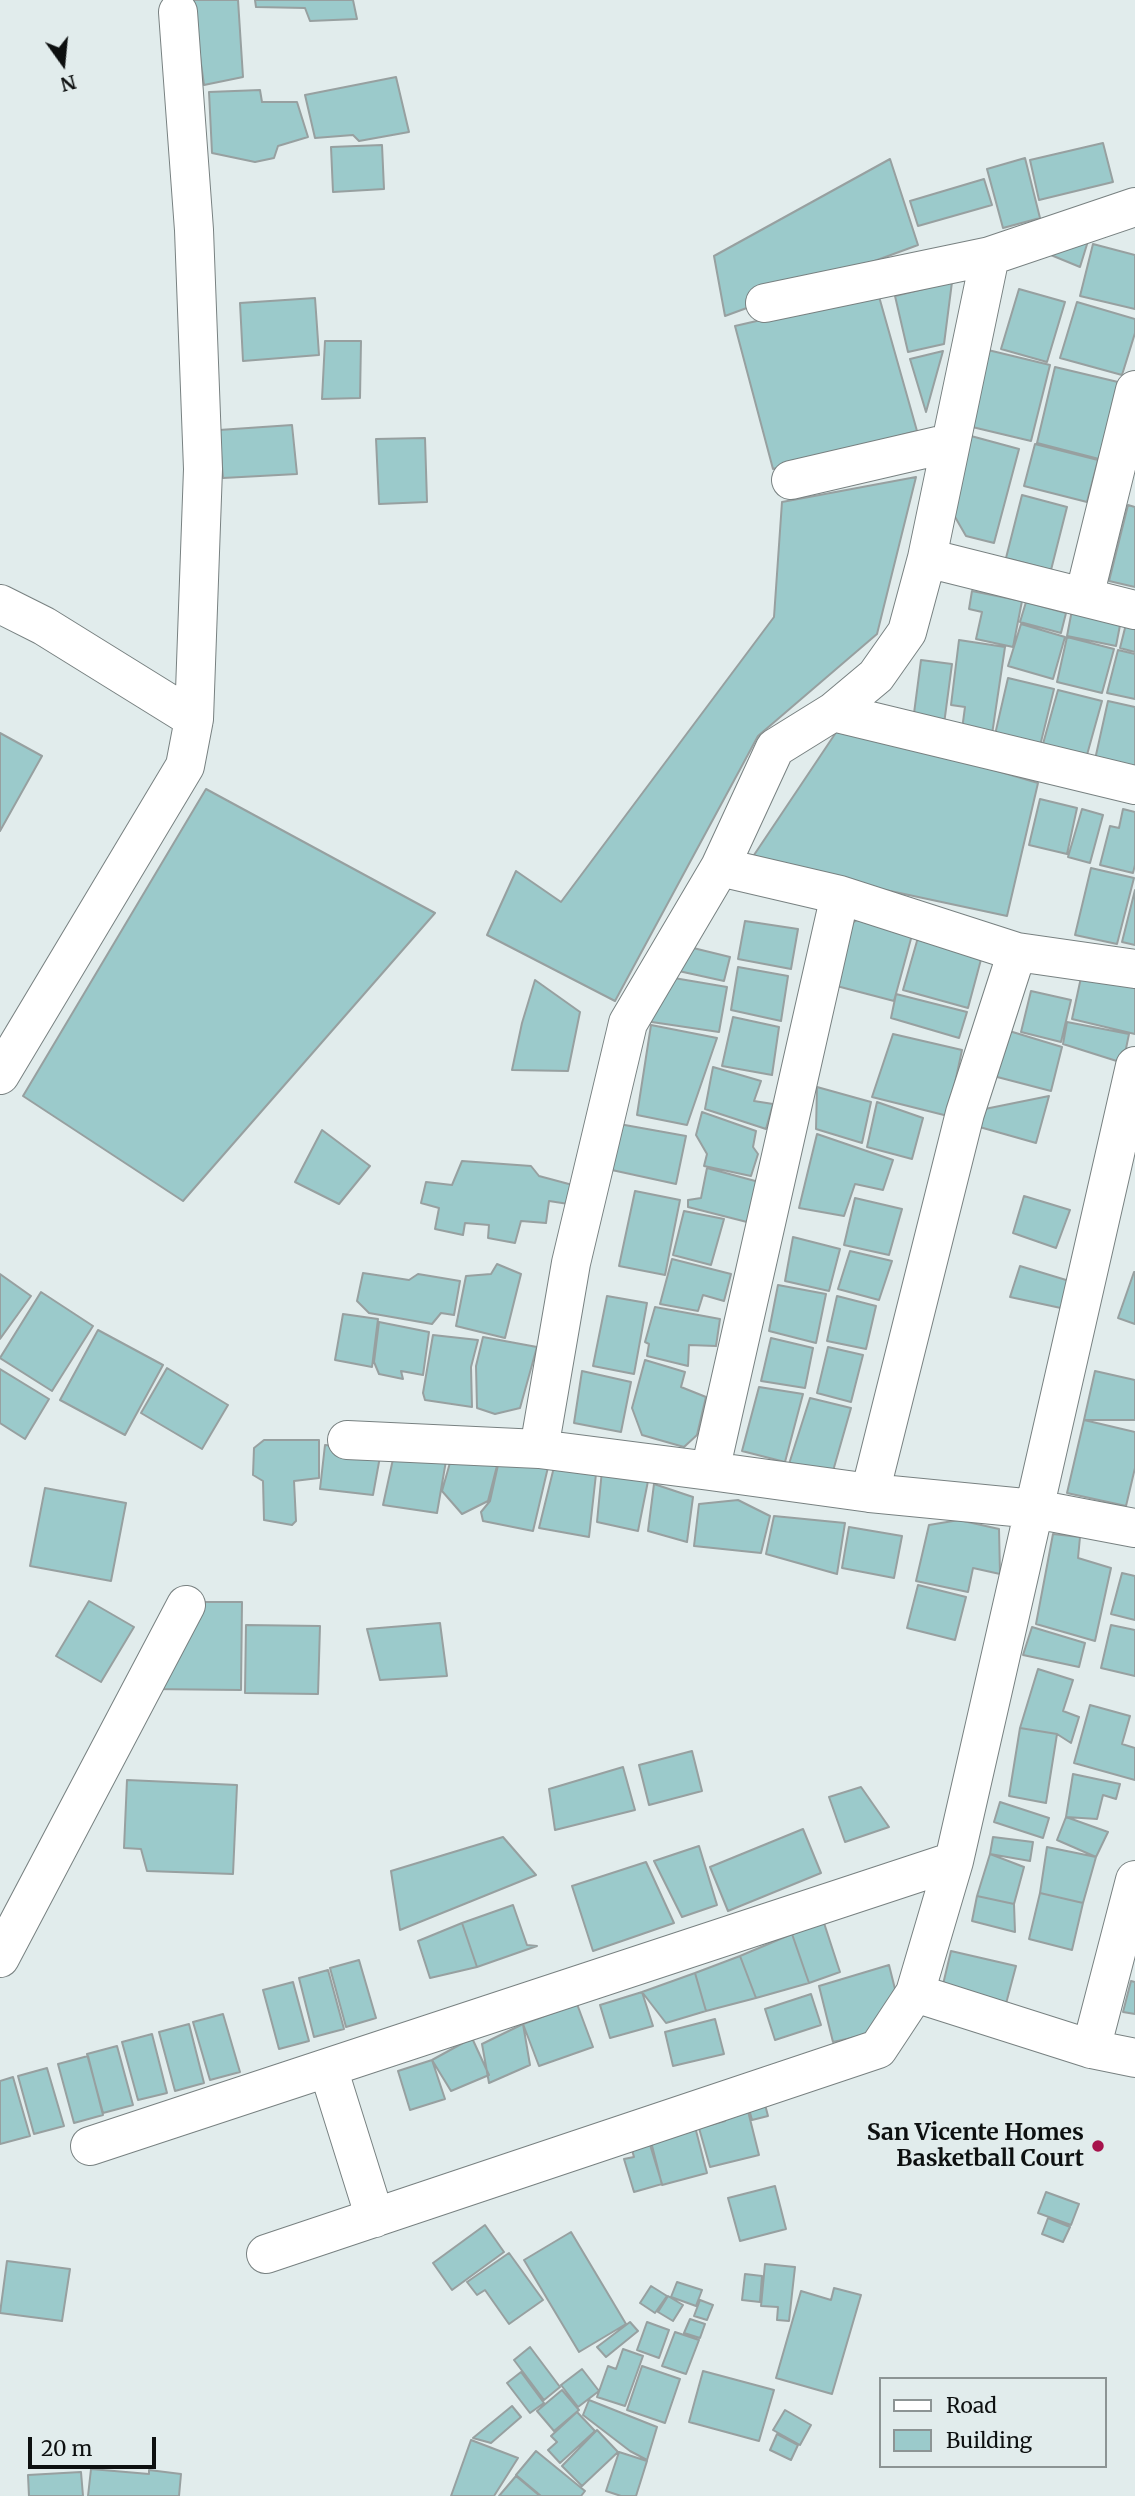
<!DOCTYPE html>
<style>
body{margin:0}
#map{position:relative;width:1135px;height:2496px;overflow:hidden;background:#e1ecec;font-family:Merriweather,serif}
canvas{display:block}
.legend{position:absolute;left:879px;top:2377px;width:228px;height:91px;box-sizing:border-box;background:#e1ecec;border:2px solid #8c9494;margin:0;padding:9px 12px;list-style:none;font-size:21px;color:#0d1010}
.legend li{display:flex;align-items:center;gap:14px;height:35px}
.legend b{width:35px;border:2px solid #8c9494}
.north{position:absolute;left:28px;top:28px;width:70px;height:70px;-webkit-text-stroke:5px #e1ecec;paint-order:stroke;rotate:165deg;font-size:19px;font-weight:700;line-height:28px;text-align:center;color:#0d1010}
.north::after{content:'';display:block;margin:auto;width:24px;height:32px;background:#0d1010;clip-path:polygon(50% 0,100% 100%,50% 72%,0 100%)}
.scale{position:absolute;left:28px;top:2437px;width:128px;height:32px;box-sizing:border-box;border:4px solid #0d1010;border-top:0;padding-left:9px;font-size:21px;line-height:24px;white-space:nowrap;color:#0d1010;-webkit-text-stroke:5px #e1ecec;paint-order:stroke}
</style>
<div id="map">
<canvas width="1135" height="2496"></canvas>
<ul class="legend">
<li><b style="height:9px;background:#fff"></b>Road</li>
<li><b style="height:19px;background:#9bcacb"></b>Building</li>
</ul>
<div class="north">N</div>
<div class="scale">20 m</div>
</div>
<script>
const context = document.querySelector('canvas').getContext('2d');
context.lineJoin = 'round';
function paint(path, color) { context.fillStyle = color; context.fill(path, 'evenodd'); }
function trace(path, color, width, dash) { context.strokeStyle = color; context.lineWidth = width; context.lineCap = dash ? 'butt' : 'round'; context.setLineDash(dash || []); context.stroke(path); }
function write(font, color, halo, rows, align = 'center') {
  context.font = font + ' Merriweather,serif'; context.lineWidth = 5; context.setLineDash([]); context.textBaseline = 'middle'; context.strokeStyle = halo; context.fillStyle = color; for (const [text, x, y, turn = 0] of rows) {
    context.save(); context.translate(x, y); context.rotate((+turn || 0) * Math.PI / 180); context.textAlign = isNaN(turn) ? turn : align; if (halo) context.strokeText(text, 0, 0); context.fillText(text, 0, 0); context.restore();
  }
}
const building = new Path2D(`
 M192 0H238L243 77 204 85Z
 M255 0H353L357 19 310 21 305 8 256 7Z
 M396 77 409 132 359 141 353 135 315 138 305 95Z
 M260 90 262 102H297L308 137 278 146 274 158 255 162 212 153 209 92Z
 M1103 143 1113 182 1039 200 1030 160Z
 M382 145 384 189 333 192 331 147Z
 M1025 158 1040 218 1003 228 987 169Z
 M890 159 918 245 725 316 714 256Z
 M984 179 992 205 918 226 910 201Z
 M1092 228 1080 267 1029 246Z
 M1093 244 1135 255V309L1080 296Z
 M952 282 944 344 908 352 895 296Z
 M1019 289 1065 302 1047 362 1001 349Z
 M878 293 917 431 773 469 735 326Z
 M315 298 319 355 243 361 240 303Z
 M1077 302 1135 319V333L1122 375 1060 358Z
 M325 341H361L360 398 322 399Z
 M988 350 1050 365 1031 441 968 426Z
 M943 351 926 412 910 359Z
 M1055 367 1118 382 1099 459 1037 443Z
 M292 425 297 474 223 478 219 430Z
 M971 436 1019 449 994 543 966 536 951 510Z
 M425 438 427 502 379 504 376 439Z
 M1035 444 1098 460 1087 502 1024 486Z
 M916 477 877 634 758 736 615 1001 487 935 516 871 561 902 774 617 782 502Z
 M1022 495 1067 507 1051 570 1006 558Z
 M1128 505 1135 507V587L1109 581Z
 M972 591 1022 601 1013 647 976 639 982 612 969 609Z
 M1026 602 1066 613 1061 633 1020 622Z
 M1072 610 1121 620 1116 646 1067 636Z
 M1021 624 1065 637 1053 679 1008 666Z
 M1126 624 1135 627V652L1120 648Z
 M1067 637 1114 649 1102 693 1057 682Z
 M959 640 1005 647 991 741 961 737 965 707 951 705Z
 M1118 650 1135 654V699L1107 693Z
 M921 660 952 664 944 724 913 721Z
 M1008 678 1054 689 1039 750 994 739Z
 M1058 690 1102 701 1085 762 1041 751Z
 M1108 701 1135 707V773L1094 764Z
 M841 725 1038 783 1007 916 750 861Z
 M0 733 42 756 0 831Z
 M206 789 435 913 183 1201 23 1096Z
 M1040 799 1077 808 1067 854 1029 845Z
 M1082 809 1103 815 1090 863 1068 857Z
 M1123 809 1135 812V865L1133 873 1100 865 1110 826 1119 828Z
 M1091 868 1134 878 1117 944 1075 935Z
 M1135 890V945L1122 942Z
 M857 920 912 935 894 1001 829 984 846 927Z
 M745 921 798 929 791 969 738 959Z
 M919 934 983 952 968 1008 903 990Z
 M681 945 730 957 724 981 665 968Z
 M738 967 788 976 781 1021 731 1010Z
 M1082 973 1135 985V1034L1072 1019Z
 M668 977 727 987 719 1032 645 1021Z
 M535 980 580 1012 568 1071 512 1070 522 1023Z
 M1031 991 1071 1000 1061 1042 1021 1032Z
 M896 994 967 1012 959 1038 891 1018Z
 M733 1017 779 1027 772 1075 722 1066Z
 M1067 1022 1129 1034 1123 1063 1063 1044Z
 M651 1025 717 1038 687 1125 637 1115Z
 M1006 1030 1062 1047 1051 1091 978 1072Z
 M893 1034 962 1050 948 1116 872 1097Z
 M713 1067 761 1081 754 1101 773 1104 766 1129 705 1109Z
 M817 1087 871 1102 862 1143 816 1129Z
 M1049 1096 1036 1143 976 1126 965 1113Z
 M877 1102 923 1118 912 1159 867 1147Z
 M702 1112 756 1131 753 1147 758 1154 751 1176 704 1166 707 1154 696 1135Z
 M608 1122 686 1136 676 1184 598 1167Z
 M322 1130 370 1166 339 1204 295 1182Z
 M817 1134 893 1160 883 1190 855 1184 844 1216 799 1208Z
 M462 1161 531 1166 539 1176 580 1187 575 1205 549 1201 546 1223 521 1221 515 1243 488 1238 489 1225 465 1223 463 1235 435 1229 439 1208 421 1203 426 1182 452 1185Z
 M707 1168 759 1182 747 1222 688 1207V1200L701 1198Z
 M635 1191 680 1200 665 1275 619 1266Z
 M1024 1196 1070 1210 1056 1248 1013 1233Z
 M855 1198 902 1209 889 1255 844 1245Z
 M684 1211 724 1219 711 1265 673 1255Z
 M793 1237 840 1249 829 1291 785 1281Z
 M850 1251 892 1261 879 1300 838 1289Z
 M672 1259 731 1274 724 1301 703 1295 698 1311 660 1304Z
 M497 1264 521 1274 505 1338 456 1326 466 1276 491 1274Z
 M1020 1266 1076 1283 1070 1310 1010 1297Z
 M1134 1272H1135V1324L1118 1318Z
 M363 1273 409 1280 418 1274 460 1281 454 1315 441 1313 432 1324 369 1313 357 1301Z
 M0 1274 31 1296 0 1339Z
 M778 1285 826 1294 816 1343 769 1331Z
 M41 1292 93 1326 52 1391 0 1358Z
 M607 1296 647 1303 634 1374 593 1366Z
 M837 1296 876 1306 866 1349 827 1341Z
 M655 1307 720 1319 716 1346 689 1345 688 1366 647 1356 649 1344 645 1342Z
 M343 1314 378 1319 372 1367 335 1360Z
 M379 1322 429 1332 423 1375 401 1371 403 1379 379 1374 374 1362Z
 M98 1330 163 1365 125 1435 60 1400Z
 M433 1335 478 1340 471 1367 472 1407 425 1400 423 1393Z
 M483 1337 537 1347 520 1408 495 1414 477 1408 476 1366Z
 M771 1338 813 1348 805 1388 761 1381Z
 M828 1347 863 1355 851 1402 817 1393Z
 M645 1360 685 1372 681 1387 706 1397 697 1435 684 1447 642 1435 632 1408Z
 M167 1368 228 1405 202 1449 141 1413Z
 M0 1369 49 1399 25 1439 0 1423Z
 M582 1371 631 1382 621 1432 574 1423Z
 M1095 1371 1135 1380V1420H1084Z
 M759 1387 803 1394 785 1462 742 1451Z
 M810 1398 851 1408 833 1471 789 1464Z
 M1084 1420 1135 1432V1468L1126 1506 1067 1493Z
 M264 1440H319V1478L294 1481 296 1521 292 1525 264 1520 263 1481 253 1475 254 1448Z
 M325 1445 381 1451 373 1495 320 1489Z
 M395 1450 447 1455 437 1513 383 1505Z
 M453 1452 499 1458 488 1501 462 1514 442 1491Z
 M500 1456 549 1463 533 1531 483 1521 481 1512 490 1501Z
 M554 1467 596 1474 589 1537 539 1528Z
 M602 1470 648 1481 638 1531 597 1522Z
 M654 1484 693 1497 687 1542 648 1531Z
 M45 1488 126 1503 111 1581 30 1566Z
 M738 1500 770 1516 761 1553 694 1546 699 1504Z
 M774 1516 845 1523 837 1574 766 1554Z
 M959 1520 999 1529 1000 1574 973 1568 968 1592 916 1581 929 1525Z
 M849 1527 902 1536 894 1578 842 1568Z
 M1053 1534 1080 1537 1078 1558 1111 1568 1095 1641 1036 1624Z
 M1122 1573 1135 1576V1620L1111 1614Z
 M918 1585 966 1597 955 1640 907 1628Z
 M89 1601 134 1627 101 1682 56 1656Z
 M194 1602H242L241 1690 150 1689Z
 M440 1623 447 1676 380 1680 367 1629Z
 M246 1625 320 1626 318 1694 245 1693Z
 M1111 1625 1135 1630V1676L1101 1668Z
 M1032 1627 1085 1643 1079 1667 1023 1655Z
 M1038 1669 1073 1680 1063 1711 1079 1717 1071 1743 1057 1734 1020 1728Z
 M1090 1705 1130 1716 1122 1744 1135 1748V1780L1074 1763Z
 M1020 1728 1057 1734 1046 1803 1009 1796Z
 M692 1751 702 1791 649 1805 639 1765Z
 M623 1767 635 1810 555 1830 549 1789Z
 M1073 1774 1120 1784 1116 1799 1103 1795 1097 1819 1066 1817Z
 M127 1780 237 1785 233 1874 147 1871 141 1849 124 1848Z
 M861 1787 889 1827 845 1842 829 1797Z
 M1000 1802 1049 1818 1043 1838 994 1822Z
 M1066 1817 1108 1832 1096 1857 1057 1840Z
 M803 1829 821 1873 728 1911 710 1867Z
 M503 1837 536 1875 400 1930 391 1871Z
 M993 1837 1033 1842 1030 1861 990 1854Z
 M699 1846 717 1905 682 1917 654 1861Z
 M1047 1847 1096 1857 1083 1903 1040 1893Z
 M990 1854 1024 1867 1014 1904 977 1896Z
 M646 1862 674 1923 593 1951 572 1886Z
 M1040 1893 1083 1903 1072 1950 1029 1939Z
 M977 1896 1014 1904 1015 1932 972 1921Z
 M513 1905 527 1945 537 1946 477 1967 462 1923Z
 M462 1923 477 1967 430 1978 418 1941Z
 M824 1923 840 1972 809 1983 792 1934Z
 M792 1934 809 1983 756 1998 740 1956Z
 M951 1951 1016 1966 1003 2015 940 1997Z
 M740 1956 756 1998 706 2011 695 1973Z
 M359 1960 376 2018 346 2027 330 1968Z
 M889 1965 899 2005 878 2032 833 2042 819 1986Z
 M328 1970 344 2029 314 2037 299 1978Z
 M695 1973 706 2011 666 2023 642 1992Z
 M1131 1981 1135 1982V2014L1123 2012Z
 M293 1982 309 2041 279 2049 263 1990Z
 M642 1992 653 2026 610 2038 600 2005Z
 M811 1994 821 2025 775 2040 765 2009Z
 M577 2004 593 2047 539 2066 523 2024Z
 M223 2014 240 2072 210 2080 193 2022Z
 M715 2019 724 2054 673 2066 665 2032Z
 M189 2024 204 2083 175 2091 159 2032Z
 M523 2024 530 2065 489 2083 482 2044Z
 M152 2034 167 2093 138 2100 122 2042Z
 M472 2038 489 2075 451 2091 432 2060Z
 M117 2046 133 2105 103 2113 87 2054Z
 M88 2056 103 2115 74 2123 58 2064Z
 M432 2060 445 2099 410 2110 398 2071Z
 M47 2068 64 2126 34 2134 18 2076Z
 M13 2077 30 2136 0 2144V2081Z
 M763 2097 768 2116 752 2120 749 2109Z
 M746 2103 759 2155 710 2167 699 2128 725 2121 722 2109Z
 M693 2119 707 2173 662 2185 648 2130Z
 M648 2138 662 2184 634 2192 624 2159 634 2157 630 2143Z
 M775 2186 786 2229 740 2241 728 2198Z
 M1046 2192 1079 2204 1071 2225 1038 2213Z
 M1048 2218 1070 2227 1063 2242 1042 2234Z
 M485 2225 504 2252 452 2290 433 2263Z
 M571 2232 626 2324 579 2352 524 2260Z
 M509 2253 543 2300 509 2324 485 2290 477 2295 467 2282Z
 M7 2261 70 2269 62 2321 0 2313Z
 M765 2264 795 2267 789 2321 777 2320 778 2307 761 2306Z
 M745 2274 762 2276 760 2302 742 2300Z
 M677 2282 702 2290 696 2306 671 2297Z
 M651 2286 667 2296 655 2313 640 2303Z
 M834 2288 861 2295 832 2394 776 2378 801 2291 831 2300Z
 M668 2296 683 2305 673 2321 658 2312Z
 M700 2300 713 2305 707 2320 694 2316Z
 M690 2319 705 2324 700 2338 684 2333Z
 M630 2322 638 2331 606 2357 597 2347Z
 M647 2322 669 2330 659 2358 637 2350Z
 M675 2332 699 2340 686 2374 662 2366Z
 M530 2347 560 2387 544 2400 514 2360Z
 M623 2349 643 2356 625 2406 597 2397 608 2366 616 2369Z
 M642 2366 680 2379 665 2423 627 2410Z
 M582 2369 599 2391 578 2407 561 2385Z
 M703 2371 774 2390 759 2441 689 2422Z
 M521 2372 544 2403 530 2413 507 2383Z
 M562 2390 579 2410 554 2431 537 2411Z
 M589 2400 657 2427 647 2460 630 2451 583 2415Z
 M512 2406 521 2417 491 2443 473 2438Z
 M785 2410 811 2425 800 2445 773 2430Z
 M577 2412 595 2431 560 2463 548 2450 557 2442 551 2436Z
 M597 2430 618 2452 582 2486 562 2466Z
 M777 2434 798 2445 791 2460 770 2450Z
 M471 2440 518 2458 494 2496H451Z
 M536 2451 585 2491 581 2496H541L516 2475Z
 M619 2452 647 2461 636 2496H621L606 2491Z
 M91 2469 149 2474V2470L181 2474 179 2496H88Z
 M81 2472 83 2496H29L28 2475Z
 M516 2476 540 2496H499Z`);
const minor = new Path2D(`
 M178 12 194 230 203 469 194 719
 M765 303 990 256
 M791 480 950 443
 M927 558 1135 610
 M1084 597 1135 390
 M0 604 44 626 194 719 185 766 0 1075
 M833 712 1135 785
 M720 867 840 895 1017 952 1135 969
 M840 895 710 1471 870 1493 1035 1509 1135 1528
 M1135 1066 954 1861 915 1993 1091 2049 1135 2058
 M347 1440 539 1449 710 1471
 M539 1449 571 1263 628 1023 720 867 775 748 833 712 876 676 907 632 927 558 990 256 1135 207
 M870 1493 965 1113 1017 952
 M0 1958 186 1605
 M1091 2049 1135 1880
 M328 2068 375 2218
 M90 2146 954 1861
 M266 2254 878 2049 915 1993`);
const markers = [
 [1098,2146,7,"#a7134c"]
];
const poiNames = [
 ["San Vicente Homes",1084,2133],
 ["Basketball Court",1084,2159]
];
paint(building, '#9bcacb');
trace(building, '#97a0a0', 2);
trace(minor, '#788181', 40);
trace(minor, '#fff', 38);
for (const [x, y, r, color] of markers) { const dot = new Path2D(); dot.arc(x, y, r, 0, 2 * Math.PI); context.fillStyle = color; context.fill(dot); trace(dot, '#e1ecec', 2.5); }
write('bold 23px', '#0d1010', '#e1ecec', poiNames, 'right');
</script>
